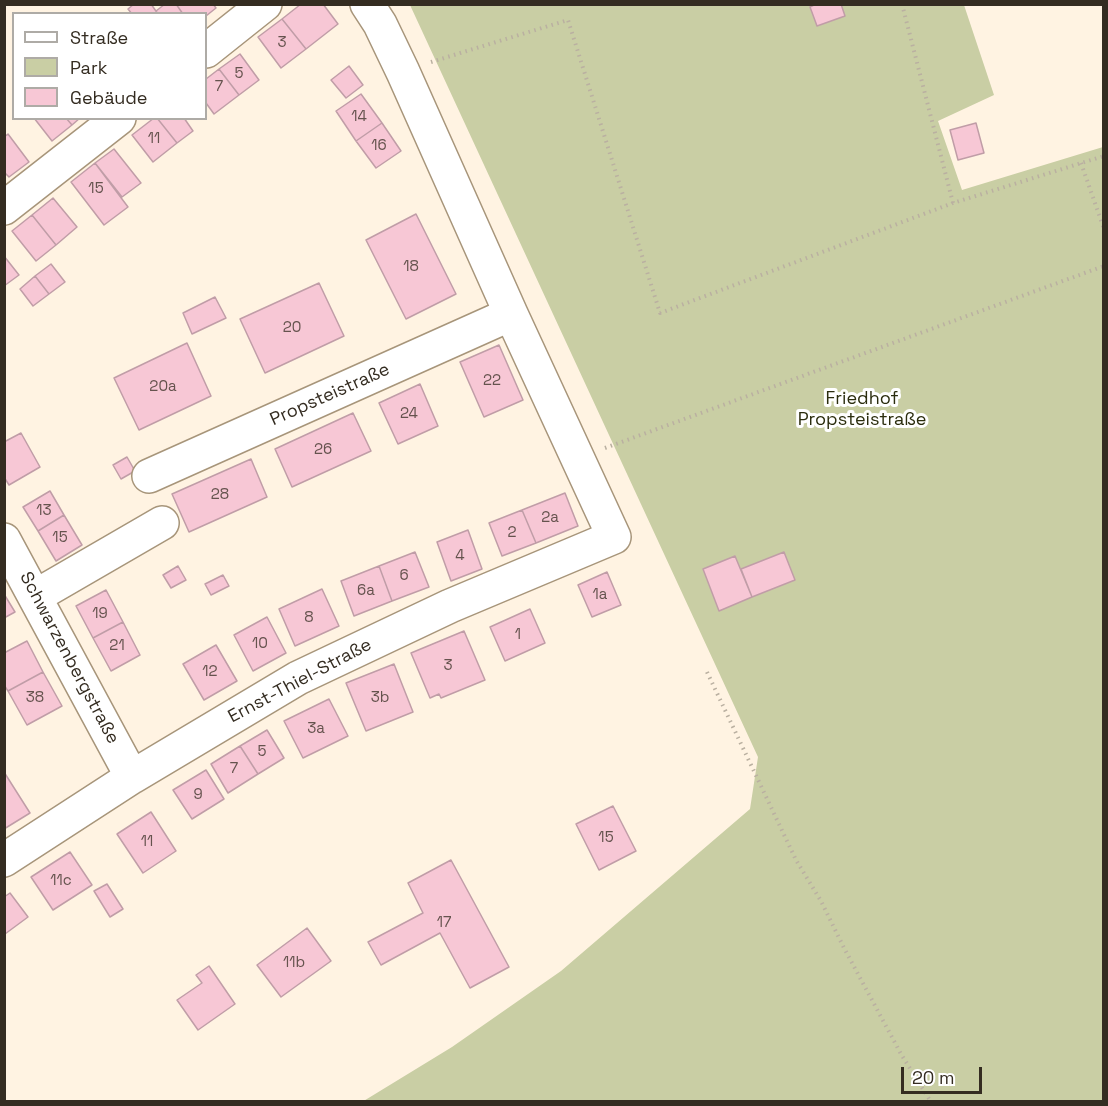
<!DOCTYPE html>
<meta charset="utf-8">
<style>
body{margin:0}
#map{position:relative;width:1108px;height:1106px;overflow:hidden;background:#fff3e2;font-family:"Space Grotesk",sans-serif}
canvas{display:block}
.frame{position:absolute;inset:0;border:6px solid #342c21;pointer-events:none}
.legend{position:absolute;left:12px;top:12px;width:195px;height:108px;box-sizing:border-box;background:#fff;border:2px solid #aeaba6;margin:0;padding:8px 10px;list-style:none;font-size:18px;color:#342c21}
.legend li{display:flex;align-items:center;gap:12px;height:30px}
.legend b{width:30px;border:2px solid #aeaba6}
.scale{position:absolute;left:901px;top:1067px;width:81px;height:27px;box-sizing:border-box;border:3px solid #342c21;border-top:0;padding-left:8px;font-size:18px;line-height:21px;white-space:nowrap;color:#342c21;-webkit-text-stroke:4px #fff;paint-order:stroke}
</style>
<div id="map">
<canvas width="1108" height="1106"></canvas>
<div class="frame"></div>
<ul class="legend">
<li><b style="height:8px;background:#fff"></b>Straße</li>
<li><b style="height:16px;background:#c9cea4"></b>Park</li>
<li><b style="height:16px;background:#f7c7d5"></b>Gebäude</li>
</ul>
<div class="scale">20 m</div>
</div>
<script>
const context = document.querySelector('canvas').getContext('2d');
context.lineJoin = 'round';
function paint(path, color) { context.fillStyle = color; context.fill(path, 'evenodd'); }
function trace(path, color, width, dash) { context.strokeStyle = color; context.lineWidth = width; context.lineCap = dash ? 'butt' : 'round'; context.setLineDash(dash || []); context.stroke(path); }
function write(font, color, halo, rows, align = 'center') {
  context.font = font + ' "Space Grotesk",sans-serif'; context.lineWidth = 6; context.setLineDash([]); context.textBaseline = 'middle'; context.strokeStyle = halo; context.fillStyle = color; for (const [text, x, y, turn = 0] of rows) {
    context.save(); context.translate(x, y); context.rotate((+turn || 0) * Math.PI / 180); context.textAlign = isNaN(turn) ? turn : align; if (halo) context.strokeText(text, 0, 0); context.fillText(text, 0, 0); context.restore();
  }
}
const green = new Path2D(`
 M410 5H964L994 95 938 121 962 190 1103 147V1101L362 1102 452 1047 561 971 750 809 758 757Z`);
const building = new Path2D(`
 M134 4H151L158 14H132L128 9Z
 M165 4H176L183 14H158L156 11Z
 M176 4H213L216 8 206 16V14H183Z
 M301 4H323L338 24 306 49 282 19Z
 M816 4H841L845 16 817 26 810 7Z
 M282 19 306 49 281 68 258 37Z
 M240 54 259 80 239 95 219 69Z
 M349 66 363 85 346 98 331 80Z
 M219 69 239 95 214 114 206 103V79Z
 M361 94 382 123 356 141 336 111Z
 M34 118H66L72 125 52 141Z
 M66 118H80L72 125Z
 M154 118H157L177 143 153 162 132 135Z
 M157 118H184L193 131 177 143Z
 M382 123 401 151 376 168 356 141Z
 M976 123 984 153 958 160 950 130Z
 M8 134 29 162 9 177 4 172V137Z
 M114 149 141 183 122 197 95 163Z
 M95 163 128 207 104 225 71 182Z
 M53 198 77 227 56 245 32 215Z
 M416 214 456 294 406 319 366 240Z
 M32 215 56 245 36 261 12 231Z
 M4 256 19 275 4 286Z
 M51 264 65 282 49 294 35 276Z
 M35 276 49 294 33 306 20 289Z
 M319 283 344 336 265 373 240 319Z
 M215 297 226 318 192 334 183 313Z
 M187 343 211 396 139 430 114 378Z
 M499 345 523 400 484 417 460 362Z
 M420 384 438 426 398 444 379 403Z
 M353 413 371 451 292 487 275 449Z
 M21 433 40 467 9 485 4 477V442Z
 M127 457 135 471 121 479 113 465Z
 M251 459 267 497 189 532 172 494Z
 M50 491 64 515 38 531 23 507Z
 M565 493 578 526 536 543 522 510Z
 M522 510 536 543 502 556 489 523Z
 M64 515 82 545 56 561 38 531Z
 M468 530 482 569 451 581 437 542Z
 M415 552 429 587 392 601 379 566Z
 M784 552 795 580 752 597 741 569Z
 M735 556 752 597 719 611 703 569Z
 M178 566 186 580 171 588 163 575Z
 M379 566 392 601 354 616 341 581Z
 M607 572 621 605 592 617 578 585Z
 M223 575 229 586 211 595 205 584Z
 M322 589 339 626 295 646 279 609Z
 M106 590 123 622 93 638 76 606Z
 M4 594 15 612 4 618Z
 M530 609 545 643 505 661 490 627Z
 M267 617 286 653 253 671 234 635Z
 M123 622 140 655 111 671 93 638Z
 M464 631 485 680 441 698 439 694 430 698 411 653Z
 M27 641 43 672 8 691 4 685V653Z
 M216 645 237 681 204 700 183 664Z
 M394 664 413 712 366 731 346 683Z
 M43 672 62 706 27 725 8 691Z
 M329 699 348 736 303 758 284 721Z
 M267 730 284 758 258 774 240 746Z
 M240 746 258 774 228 793 211 764Z
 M206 770 224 799 192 819 173 790Z
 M4 772 30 813 4 829Z
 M613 806 636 851 599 870 576 824Z
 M151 812 176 851 143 873 117 834Z
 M70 852 92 885 53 910 31 877Z
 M451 860 509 967 470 988 440 933 381 965 368 942 423 913 408 883Z
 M107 884 123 909 110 917 94 891Z
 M10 893 28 917 5 934 4 897Z
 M307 928 331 961 281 997 257 965Z
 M209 966 235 1004 198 1030 177 1000 202 983 196 975Z`);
const path = new Path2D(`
 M902 4 953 203
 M431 62 568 20 660 313 953 203 1104 156
 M1081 163 1104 229
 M605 448 1104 266
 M707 672 796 860 821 901 844 948 901 1054 931 1102`);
const minor = new Path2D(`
 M206 51 265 4
 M4 208 119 118
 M149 476 511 314
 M4 540 132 777
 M36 596 162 523
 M4 860 132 777 298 678 450 606 614 537 511 314 403 72 380 24 367 4`);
const numberNames = [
 ["3",282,43],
 ["5",239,74],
 ["7",219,87],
 ["14",359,117],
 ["11",154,139],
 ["16",379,146],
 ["15",96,189],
 ["18",411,267],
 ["20",292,328],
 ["22",492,381],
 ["20a",163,387],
 ["24",409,414],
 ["26",323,450],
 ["28",220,495],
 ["13",44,511],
 ["2a",550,518],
 ["2",512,533],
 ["15",60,538],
 ["4",460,556],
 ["6",404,576],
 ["6a",366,591],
 ["1a",600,595],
 ["19",100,614],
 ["8",309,618],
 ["1",518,635],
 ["10",260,644],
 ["21",117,646],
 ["3",448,666],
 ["12",210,672],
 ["38",35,698],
 ["3b",380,698],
 ["3a",316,729],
 ["5",262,752],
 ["7",234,769],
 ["9",198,795],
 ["15",606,838],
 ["11",147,842],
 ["11c",61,881],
 ["17",444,923],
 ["11b",294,963]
];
const streetNames = [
 ["Propsteistraße",330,395,-24],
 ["Schwarzenbergstraße",69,658,62],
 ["Ernst-Thiel-Straße",300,681,-28]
];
const parkNames = [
 ["Friedhof",862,399],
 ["Propsteistraße",862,420]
];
paint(green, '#c9cea4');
paint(building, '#f7c7d5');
trace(building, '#c09da7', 1.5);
trace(minor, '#a7957a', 36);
trace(path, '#bab0a1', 4, [1.5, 4.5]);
trace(minor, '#fff', 33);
write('15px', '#65534e', null, numberNames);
write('18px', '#342c21', '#fff', streetNames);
write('18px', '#2b2d0e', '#fff', parkNames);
</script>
